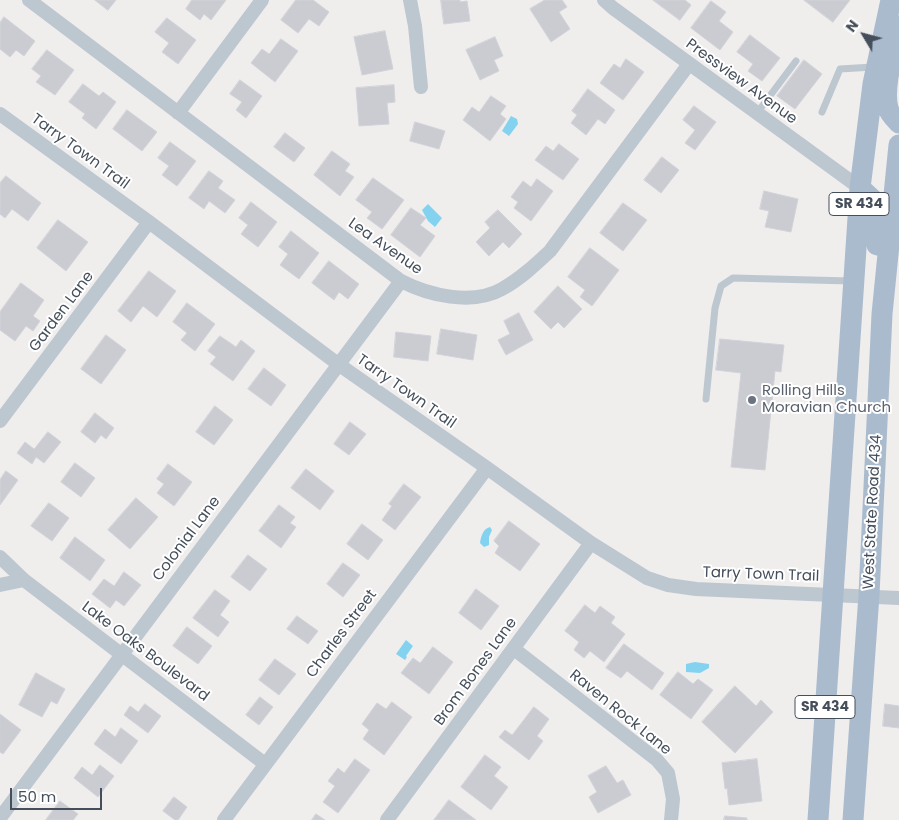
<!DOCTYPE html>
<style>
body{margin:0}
#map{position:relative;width:899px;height:820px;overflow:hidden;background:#f0eded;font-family:Poppins,sans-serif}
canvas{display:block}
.north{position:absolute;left:839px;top:10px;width:50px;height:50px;-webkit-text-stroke:4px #fff;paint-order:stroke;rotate:307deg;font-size:14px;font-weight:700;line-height:20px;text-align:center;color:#454f5b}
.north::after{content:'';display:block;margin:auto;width:18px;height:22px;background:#454f5b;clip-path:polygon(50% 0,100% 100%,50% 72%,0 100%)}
.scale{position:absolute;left:10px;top:788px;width:92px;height:22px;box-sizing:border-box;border:2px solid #454f5b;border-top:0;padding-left:6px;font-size:15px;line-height:18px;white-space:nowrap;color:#454f5b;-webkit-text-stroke:4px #fff;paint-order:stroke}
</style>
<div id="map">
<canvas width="899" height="820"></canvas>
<div class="north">N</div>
<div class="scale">50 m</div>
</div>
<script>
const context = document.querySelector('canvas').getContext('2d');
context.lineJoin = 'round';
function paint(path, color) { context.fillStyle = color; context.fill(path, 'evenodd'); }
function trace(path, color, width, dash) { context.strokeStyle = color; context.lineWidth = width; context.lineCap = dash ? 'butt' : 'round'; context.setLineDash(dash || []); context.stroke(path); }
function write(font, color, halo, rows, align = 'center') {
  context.font = font + ' Poppins,sans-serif'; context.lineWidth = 4; context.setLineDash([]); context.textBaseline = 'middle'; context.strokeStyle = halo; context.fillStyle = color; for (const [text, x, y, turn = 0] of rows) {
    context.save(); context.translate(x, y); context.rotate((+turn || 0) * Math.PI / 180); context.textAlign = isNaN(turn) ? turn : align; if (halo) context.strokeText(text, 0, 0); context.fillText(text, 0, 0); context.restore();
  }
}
const water = new Path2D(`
 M511 116 517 119 518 124 509 136 502 131Z
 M428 204 442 218 435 227 428 221 422 210Z
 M490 527 492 530 489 537V545L484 547 480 543C481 536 483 529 490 527Z
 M406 640 413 646 406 656 407 657 405 660 396 654Z
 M695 662 709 664V668L700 673 686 672V664Z`);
const building = new Path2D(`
 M95 0H116L108 10Z
 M192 0H226L211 20 204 14 200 20 186 9Z
 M296 0H313L329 12 319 26 309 19 298 33 281 20Z
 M441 0H460V2L467 1 470 21 444 24Z
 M545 0H562L567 7 559 12 570 29 551 42 530 9Z
 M653 0H685L691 5 680 20Z
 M804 0H850L833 22Z
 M711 1 726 12 719 21 733 32 720 50 691 28Z
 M4 17 35 41 24 56 16 50 10 57 0 49V23Z
 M167 18 196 40 178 64 162 52 169 43 155 32Z
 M385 31 393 69 362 75 354 37Z
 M750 35 780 58 762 81 748 71 753 64 737 52Z
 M495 37 503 56 494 60 499 71 480 80 466 50Z
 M281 39 298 51 275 82 251 63 262 49 269 54Z
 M47 50 74 70 55 95 36 82 41 76 32 69Z
 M626 59 644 72 623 100 600 83 614 64 620 68Z
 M804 60 822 74 795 109 777 96Z
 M240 80 262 96 246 118 236 110 242 102 230 94Z
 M83 84 99 96 103 92 116 102 96 129 82 118 85 114 69 102Z
 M394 85 395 102 387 103 389 124 359 126 356 88Z
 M588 89 615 110 605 124 598 119 586 135 571 123 577 115 572 111Z
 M491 96 506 106 500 114 506 119 490 141 463 120 472 107 479 112Z
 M694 106 716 122 695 150 685 143 695 130 683 120Z
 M127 110 157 132 142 151 113 129Z
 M415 122 445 131 439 149 410 141Z
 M285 133 305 148 294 162 274 147Z
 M170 142 196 161 177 186 162 175 169 166 158 158Z
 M559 144 579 159 563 180 535 160 546 146 553 151Z
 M332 151 350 164 345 171 354 177 340 196 314 175Z
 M662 157 679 170 661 193 644 180Z
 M209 171 223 181 218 188 235 200 225 213 209 201 204 209 189 198Z
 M6 176 41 203 28 221 12 209 5 218 0 214V183Z
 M373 178 404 200 382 229 367 218 372 212 356 200Z
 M537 179 553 191 531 221 514 208 518 202 511 197 523 181 531 187Z
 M764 191 798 199 791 232 765 227 769 211 760 209Z
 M251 202 277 222 258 247 241 234 248 225 239 218Z
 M623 203 647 220 623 251 600 233Z
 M411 208 426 218 420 225 435 236 420 257 391 235Z
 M498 210 522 234 509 248 503 242 489 256 476 242 490 228 485 222Z
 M58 220 88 242 66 271 37 248Z
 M291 231 319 253 299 279 280 265 288 254 279 247Z
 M590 248 619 270 592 306 580 297 585 290 568 277Z
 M329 261 359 284 348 299 339 292 334 300 312 283Z
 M149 271 176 291 157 317 143 306 131 322 118 311Z
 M21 283 44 300 33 316 40 321 33 331 26 326 15 341 0 330V312Z
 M558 286 582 309 564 328 558 322 551 329 534 312Z
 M187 303 215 324 195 351 181 340 187 333 173 322Z
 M519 313 533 340 506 355 498 340 510 334 504 321Z
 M441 329 477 335 473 360 437 354Z
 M396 332 431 336 428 361 394 357Z
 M106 335 126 350 101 384 81 369Z
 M220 336 236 347 241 340 255 351 233 381 210 364 216 357 208 351Z
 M720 339 784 345 781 372 775 371 765 470 731 467 741 373 716 370Z
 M264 368 286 385 271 406 248 389Z
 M215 406 233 420 214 445 196 432Z
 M95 413 114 428 106 439 101 435 95 443 81 432Z
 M350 422 366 434 349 455 334 444Z
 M48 432 61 442 44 463 36 457 32 464 17 453 25 442 34 449Z
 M75 463 95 478 81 497 61 482Z
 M168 464 192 482 174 506 157 493 164 484 157 479Z
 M306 469 334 491 320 510 291 488Z
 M6 471 18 480 0 505V480Z
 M404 484 421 497 395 530 382 520 392 506 389 504Z
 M136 498 158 517 130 549 108 530Z
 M49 503 69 518 52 541 31 526Z
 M279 505 295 517 290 523 296 527 281 548 259 531Z
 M509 521 540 544 520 571 495 553 499 546 494 541Z
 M362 524 383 540 368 560 347 544Z
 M75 537 105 560 90 581 60 558Z
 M248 555 267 569 250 591 231 577Z
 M343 563 360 575 343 597 327 584Z
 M124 572 141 585 124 606 116 600 110 608 92 594 104 579 114 586Z
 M476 589 499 606 481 630 459 613Z
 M215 590 230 601 220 615 229 622 218 637 193 618Z
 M585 605 595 613 600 606 615 617 611 623 625 634 604 662 590 651 584 658 574 650 579 642 565 631Z
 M297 616 318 631 308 644 287 629Z
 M187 627 212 646 198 664 173 646Z
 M624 644 664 673 652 690 627 671 621 678 606 668Z
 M433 647 453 662 429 694 401 673 413 658 420 663Z
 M275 659 296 674 279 695 259 680Z
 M678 672 693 684 698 679 713 690 691 719 660 695Z
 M36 673 65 689 57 704 51 701 42 717 19 705Z
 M735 686 756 706 761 700 773 712 735 753 702 722Z
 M260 697 273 707 259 725 246 715Z
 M392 702 412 717 384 755 363 739 369 730 362 724 377 703 386 709Z
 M145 704 161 716 148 733 124 715 130 706 138 712Z
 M885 704 899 706V728L883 726Z
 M534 707 549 719 537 736 543 741 529 760 499 737 505 730 512 735Z
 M0 714 21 730 3 754 0 752Z
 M121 728 138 741 121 764 94 744 105 729 115 737Z
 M485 755 501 767 494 776 508 787 491 810 461 787Z
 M355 759 370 770 338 813 323 802 335 786 328 781 338 768 344 773Z
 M757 759 762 801 729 805 727 788 725 789 722 763Z
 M100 765 114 776 98 797 74 778 82 767 92 775Z
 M606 766 617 783 623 780 631 795 598 813 589 797 597 792 588 776Z
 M174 797 187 807 178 820H175L163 811Z
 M449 800 476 820H434Z
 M60 801 78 814 73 820H46Z
 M316 814 325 820H312Z
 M725 816 747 818V820H724Z`);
const lane = new Path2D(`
 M822 112 840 69 873 67
 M757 113 796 61
 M706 399 715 308 721 286 733 278 851 281`);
const street = new Path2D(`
 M29 0 401 281C428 295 472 306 502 289 520 279 535 265 550 251L689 64
 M410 0 415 26 421 87
 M604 0 613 8 860 188
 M178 113 262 0
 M0 114 149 222 338 364 487 468 591 543 647 578 668 585 696 589 899 598
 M0 421 149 222
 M0 557 24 580 265 764
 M0 585 24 580
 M514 649 657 760 668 773 673 799 671 820
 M0 818 401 281
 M224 820 487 468
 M387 820 591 543`);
const primary = new Path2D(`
 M899 26C895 47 882 88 888 108 889 113 895 119 899 123
 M860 188 873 200 878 227 877 245
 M818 820 860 188 873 84 891 0
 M853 820 869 595 882 314 899 145`);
const markers = [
 [752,400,5,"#6b7280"]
];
const shields = [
 [859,204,60],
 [825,707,60]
];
const shieldNames = [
 ["SR 434",859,204],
 ["SR 434",825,707]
];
const streetNames = [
 ["Pressview Avenue",741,82,36],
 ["Tarry Town Trail",80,152,36],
 ["Lea Avenue",385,247,35],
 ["Garden Lane",62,312,-53],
 ["Tarry Town Trail",406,392,35],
 ["West State Road 434",873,512,-87],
 ["Colonial Lane",187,539,-53],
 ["Tarry Town Trail",761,575,2],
 ["Charles Street",342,634,-53],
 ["Lake Oaks Boulevard",145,652,37],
 ["Brom Bones Lane",476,672,-54],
 ["Raven Rock Lane",620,713,39]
];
const worshipNames = [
 ["Rolling Hills",762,391],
 ["Moravian Church",762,408]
];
paint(water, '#83d3f0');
paint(building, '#caccd2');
trace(building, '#d1d3d9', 1);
trace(lane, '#bdc7d0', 7);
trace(street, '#bdc7d0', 14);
trace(primary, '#abbbce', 21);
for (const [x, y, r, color] of markers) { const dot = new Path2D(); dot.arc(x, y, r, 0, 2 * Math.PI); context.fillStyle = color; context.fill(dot); trace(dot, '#fff', 2); }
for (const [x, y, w] of shields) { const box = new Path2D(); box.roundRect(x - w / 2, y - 11.5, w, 23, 4); context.fillStyle = '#fff'; context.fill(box); trace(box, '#454f5b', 1); }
write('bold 14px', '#454f5b', null, shieldNames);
write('15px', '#454f5b', '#fff', streetNames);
write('15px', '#5b616d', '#fff', worshipNames, 'left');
</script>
